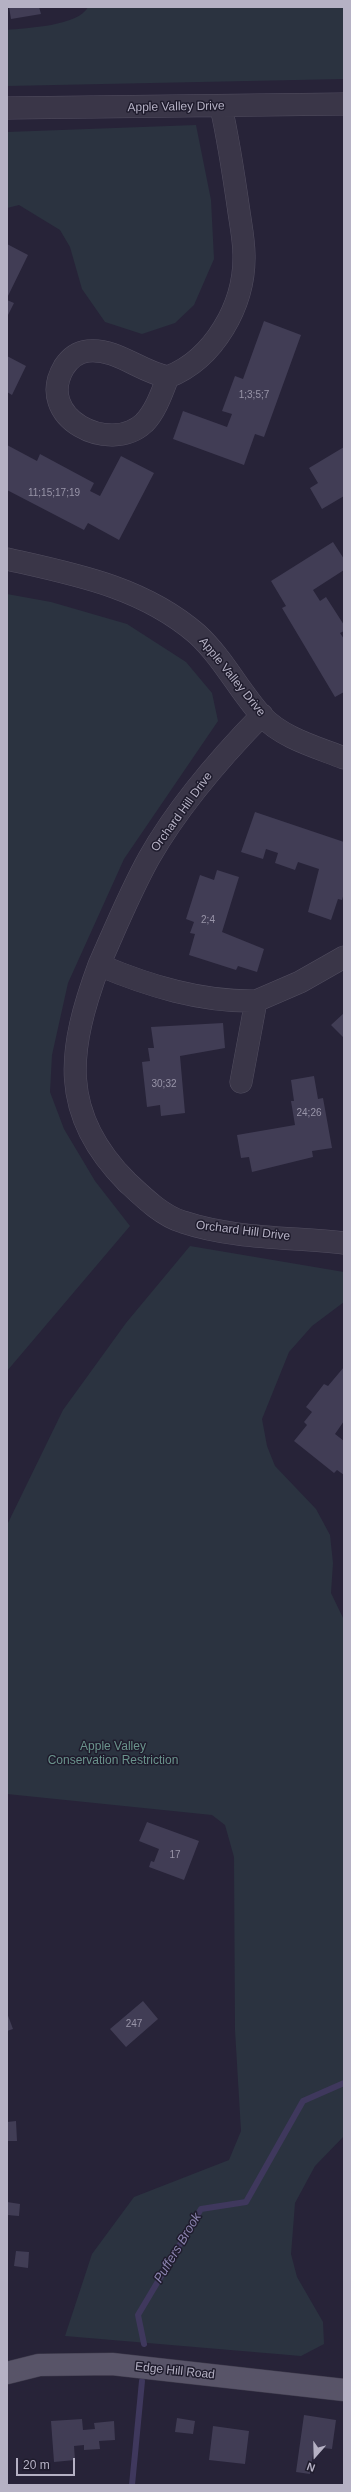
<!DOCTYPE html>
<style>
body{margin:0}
#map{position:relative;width:351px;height:2492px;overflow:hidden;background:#272338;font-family:Helvetica,sans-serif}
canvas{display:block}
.frame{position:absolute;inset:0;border:8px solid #b5b1c4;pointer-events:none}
.north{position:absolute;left:295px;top:2436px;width:40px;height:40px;-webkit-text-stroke:3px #1f1c2d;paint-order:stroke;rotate:200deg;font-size:11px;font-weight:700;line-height:16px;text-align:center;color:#b5b1c4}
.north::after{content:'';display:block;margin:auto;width:14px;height:18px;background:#b5b1c4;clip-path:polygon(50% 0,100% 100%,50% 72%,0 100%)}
.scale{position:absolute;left:16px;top:2458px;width:59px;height:18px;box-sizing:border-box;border:2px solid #b5b1c4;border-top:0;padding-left:5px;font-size:12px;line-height:14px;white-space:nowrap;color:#b5b1c4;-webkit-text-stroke:3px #1f1c2d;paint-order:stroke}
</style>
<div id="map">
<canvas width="351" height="2492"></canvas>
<div class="frame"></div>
<div class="north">N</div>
<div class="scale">20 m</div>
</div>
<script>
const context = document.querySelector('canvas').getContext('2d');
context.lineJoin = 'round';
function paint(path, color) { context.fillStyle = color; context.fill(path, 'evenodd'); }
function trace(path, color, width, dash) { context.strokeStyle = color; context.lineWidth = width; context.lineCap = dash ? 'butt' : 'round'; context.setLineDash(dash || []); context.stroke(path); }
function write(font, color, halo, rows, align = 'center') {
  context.font = font + ' Helvetica,sans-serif'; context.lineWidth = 3; context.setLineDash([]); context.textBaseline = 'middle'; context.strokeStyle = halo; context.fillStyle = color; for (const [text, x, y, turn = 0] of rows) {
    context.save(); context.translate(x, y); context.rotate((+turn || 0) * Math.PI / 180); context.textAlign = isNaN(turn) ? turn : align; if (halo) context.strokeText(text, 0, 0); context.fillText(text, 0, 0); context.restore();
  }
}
const green = new Path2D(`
 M88 7H344V79L7 86V30C26 28 79 26 88 7Z
 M196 125 211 200 214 259 194 305 175 323 142 334 105 322 82 289 70 247 60 230 19 205 7 208V132Z
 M7 594 51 602 127 624 186 662 212 693 218 721 124 859 68 983 52 1055 50 1092 64 1129 95 1181 130 1226 7 1371Z
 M190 1246 344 1272V1302L312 1326 289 1352 262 1419 267 1446 275 1466 316 1509 330 1535 333 1563 331 1593 344 1620V2136L315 2166 295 2203 291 2254 297 2277 323 2322 324 2344 301 2356 65 2336 92 2254 134 2197 229 2160 241 2131 235 2030 234 1857 225 1825 212 1815 7 1794V1525L63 1410 126 1323Z`);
const stream = new Path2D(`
 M144 2344 138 2315 201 2209 246 2202 303 2101 344 2083
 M132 2485 142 2381`);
const building = new Path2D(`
 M9 7H39L41 14 11 19Z
 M7 244 28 255 7 298Z
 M7 300 14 303 7 317Z
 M264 321 301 335 264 437 255 434 244 465 173 439 183 411 227 427 232 414 222 411 235 376 243 379Z
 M7 356 26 366 12 395 7 392Z
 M7 445 37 461 40 454 94 483 90 491 100 496 121 456 154 473 119 540 88 523 84 530 7 490Z
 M344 447V496L322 509 310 488 318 483 309 468Z
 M333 542 344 559V570L313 590 320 601 326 597 344 625V631L340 633 344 639V692L335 697 282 608 286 606 271 581Z
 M255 812 344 842V893L342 900 338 899 331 920 308 912 319 869 298 862 295 870 275 863 278 853 266 849 263 859 241 852Z
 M217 870 239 877 222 932 264 949 257 972 238 966 236 970 189 955 195 934 190 933 194 922 186 919 200 875 214 880Z
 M344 1013V1038L331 1025Z
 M223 1023 225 1048 180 1056 185 1113 161 1116 160 1105 147 1107 142 1062 150 1061 148 1048H154L151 1027Z
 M314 1076 318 1099 323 1098 332 1148 312 1151 313 1157 252 1172 249 1157 241 1158 237 1135 295 1125 291 1101H294L291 1080Z
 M344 1367V1421L335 1434 344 1441V1475L337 1470 334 1473 294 1441 307 1425 304 1422 312 1412 306 1407 324 1384 328 1386Z
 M147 1822 199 1841 184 1880 149 1867 151 1861 154 1862 159 1849 139 1841Z
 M143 2001 158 2019 126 2047 110 2029Z
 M7 2013 13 2029 7 2031Z
 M16 2121 17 2141H7V2122Z
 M7 2202 20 2204 19 2216 7 2215Z
 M16 2251 29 2252 28 2268 14 2266Z
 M304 2415 336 2420 332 2449 314 2447 310 2474 296 2472Z
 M177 2418 195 2421 193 2434 175 2432Z
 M82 2419 83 2430 95 2429 94 2423 114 2421 115 2440 99 2441 100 2449 84 2450V2445L74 2446 75 2460 54 2462 51 2421Z
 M213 2426 249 2431 245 2464 209 2460Z`);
const minor = new Path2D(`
 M7 108 344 104
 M168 377C162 392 156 411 144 423 110 455 34 418 64 367 70 358 77 352 88 351 117 348 140 372 168 377 214 359 245 305 244 255 244 241 241 226 239 212 234 177 229 142 221 107
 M7 559C74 574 143 587 197 634 223 658 238 689 261 715 282 738 316 747 344 758
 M99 965C115 929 130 892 149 858 179 805 220 758 262 715
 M256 1001C201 1002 149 986 99 965 68 1049 58 1113 127 1182 142 1196 162 1216 183 1222 234 1239 291 1237 344 1243
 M241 1082 256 1001 300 982 344 957`);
const major = new Path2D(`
 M7 2373 39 2365 112 2364 344 2390`);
const numberNames = [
 ["1;3;5;7",254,395],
 ["11;15;17;19",54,493],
 ["2;4",208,920],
 ["30;32",164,1084],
 ["24;26",309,1113],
 ["17",175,1855],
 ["247",134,2024]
];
const streetNames = [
 ["Apple Valley Drive",176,107,-1],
 ["Apple Valley Drive",232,677,51],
 ["Orchard Hill Drive",182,812,-54],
 ["Orchard Hill Drive",243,1231,7],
 ["Edge Hill Road",175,2371,6]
];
const parkNames = [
 ["Apple Valley",113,1747],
 ["Conservation Restriction",113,1761]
];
const waterNames = [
 ["Puffers Brook",178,2248,-59]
];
paint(green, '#2b3340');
trace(stream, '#3f385d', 6);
paint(building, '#413d55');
trace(minor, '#524e60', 23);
trace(major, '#403d4e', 23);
trace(minor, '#3a3648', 22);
trace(major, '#585468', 22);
write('10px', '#9894a8', null, numberNames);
write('12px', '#b5b1c4', '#1f1c2d', streetNames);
write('12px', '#6a938c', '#1f1c2d', parkNames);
write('italic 13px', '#8b83af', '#1f1c2d', waterNames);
</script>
